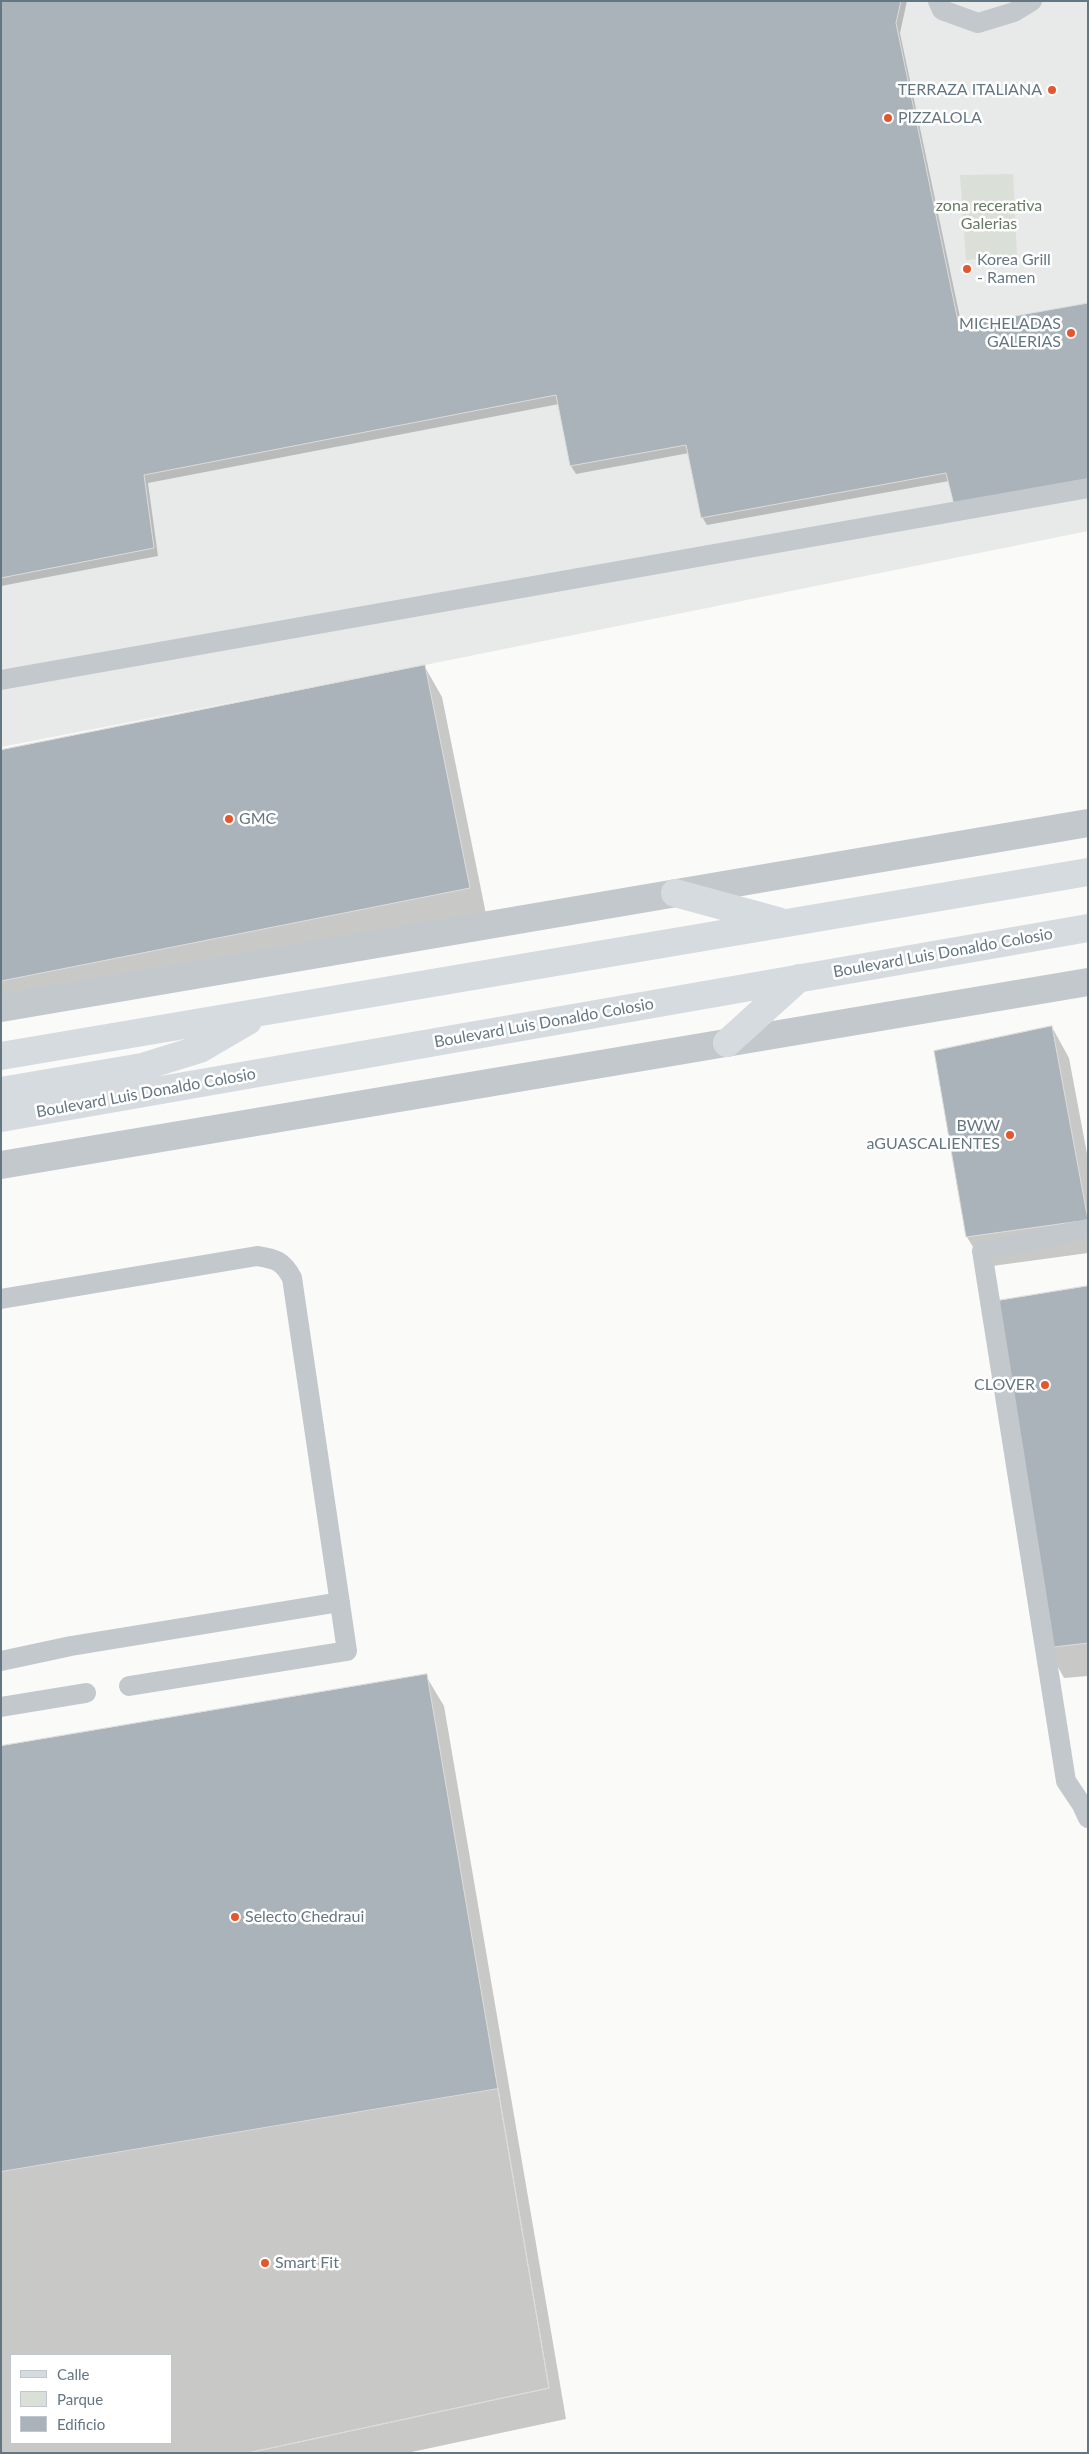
<!DOCTYPE html>
<style>
body{margin:0}
#map{position:relative;width:1089px;height:2454px;overflow:hidden;background:#fafaf8;font-family:Lato,sans-serif}
canvas{display:block}
.frame{position:absolute;inset:0;border:2px solid #657683;pointer-events:none}
.legend{position:absolute;left:10px;top:2354px;width:162px;height:90px;box-sizing:border-box;background:#fff;border:1px solid #c1c8cd;margin:0;padding:6px 9px;list-style:none;font-size:15px;color:#657683}
.legend li{display:flex;align-items:center;gap:10px;height:25px}
.legend b{width:25px;border:1px solid #c1c8cd}
</style>
<div id="map">
<canvas width="1089" height="2454"></canvas>
<div class="frame"></div>
<ul class="legend">
<li><b style="height:6px;background:#d6dbdf"></b>Calle</li>
<li><b style="height:14px;background:#dadfd7"></b>Parque</li>
<li><b style="height:14px;background:#aab3b9"></b>Edificio</li>
</ul>
</div>
<script>
const context = document.querySelector('canvas').getContext('2d');
context.lineJoin = 'round';
function paint(path, color) { context.fillStyle = color; context.fill(path, 'evenodd'); }
function trace(path, color, width, dash) { context.strokeStyle = color; context.lineWidth = width; context.lineCap = dash ? 'butt' : 'round'; context.setLineDash(dash || []); context.stroke(path); }
function write(font, color, halo, rows, align = 'center') {
  context.font = font + ' Lato,sans-serif'; context.lineWidth = 5; context.setLineDash([]); context.textBaseline = 'middle'; context.strokeStyle = halo; context.fillStyle = color; for (const [text, x, y, turn = 0] of rows) {
    context.save(); context.translate(x, y); context.rotate((+turn || 0) * Math.PI / 180); context.textAlign = isNaN(turn) ? turn : align; if (halo) context.strokeText(text, 0, 0); context.fillText(text, 0, 0); context.restore();
  }
}
const built = new Path2D(`
 M1 1H1088V531L425 665 1 747Z`);
const green = new Path2D(`
 M1013 174 1017 256 966 260 960 175Z`);
const shadow = new Path2D(`
 M1 1H907L900 33 962 327 949 481 707 525 702 517 689 453 576 474 571 466 559 404 148 483 158 556 1 586Z
 M425 667 442 697 487 919 1 1015V751Z
 M1052 1027 1069 1058 1088 1159V1253L985 1267 967 1237Z
 M1088 1287V1676L1064 1678 1047 1647Z
 M426 1676 444 1706 566 2419 407 2453H1V1747ZM11 2355H171V2443H11Z`);
const building = new Path2D(`
 M1 1H901L896 23 959 326 1088 303V480L954 505 946 473 701 518 686 445 570 466 556 395 144 475 154 548 1 578Z
 M425 665 470 888 1 981V750Z
 M1052 1026 1088 1220 966 1237 934 1051Z
 M1088 1286V1643L1045 1648 990 1302Z
 M427 1674 549 2388 248 2453H1V1746ZM11 2355H171V2443H11Z
 M498 2089 549 2388 248 2453H1V2172ZM11 2355H171V2443H11Z`);
const service = new Path2D(`
 M938 1 942 10 978 23 1014 12 1032 1
 M1 680 1088 488
 M1088 1229 982 1251 1066 1781 1082 1805 1088 1818
 M1 1299 257 1256C276 1259 283 1261 292 1278L347 1651 129 1686
 M1 1661 71 1646 340 1602
 M1 1707 86 1693`);
const minor = new Path2D(`
 M1 1008 1088 823
 M1 1165 1088 982`);
const secondary = new Path2D(`
 M675 893 778 921
 M727 1043 799 978
 M1 1056 1088 872
 M1 1091 142 1067 200 1049 248 1021
 M1 1118 1088 928`);
const markers = [
 [1052,90,5,"#e4572e"],
 [888,118,5,"#e4572e"],
 [967,269,5,"#e4572e"],
 [1071,333,5,"#e4572e"],
 [229,819,5,"#e4572e"],
 [1010,1135,5,"#e4572e"],
 [1045,1385,5,"#e4572e"],
 [235,1917,5,"#e4572e"],
 [265,2263,5,"#e4572e"]
];
const poiNames = [
 ["TERRAZA ITALIANA",1042,90,"right"],
 ["PIZZALOLA",898,118],
 ["Korea Grill",977,260],
 ["- Ramen",977,278],
 ["MICHELADAS",1061,324,"right"],
 ["GALERIAS",1061,342,"right"],
 ["GMC",239,819],
 ["BWW",1000,1126,"right"],
 ["aGUASCALIENTES",1000,1144,"right"],
 ["CLOVER",1035,1385,"right"],
 ["Selecto Chedraui",245,1917],
 ["Smart Fit",275,2263]
];
const parkNames = [
 ["zona recerativa",989,206],
 ["Galerias",989,224]
];
const streetNames = [
 ["Boulevard Luis Donaldo Colosio",943,953,-10],
 ["Boulevard Luis Donaldo Colosio",544,1023,-10],
 ["Boulevard Luis Donaldo Colosio",146,1093,-10]
];
paint(built, '#e8e9e9');
paint(green, '#dadfd7');
paint(shadow, '#0003');
paint(building, '#aab3b9');
trace(building, '#dcdcda', 1);
trace(service, '#c3c8cc', 20);
trace(minor, '#c3c8cc', 28);
trace(secondary, '#d6dbdf', 28);
for (const [x, y, r, color] of markers) { const dot = new Path2D(); dot.arc(x, y, r, 0, 2 * Math.PI); context.fillStyle = color; context.fill(dot); trace(dot, '#fff', 2); }
write('16px', '#657683', '#fff', poiNames, 'left');
write('16px', '#687a64', '#fff', parkNames);
write('16px', '#657683', '#fff', streetNames);
</script>
